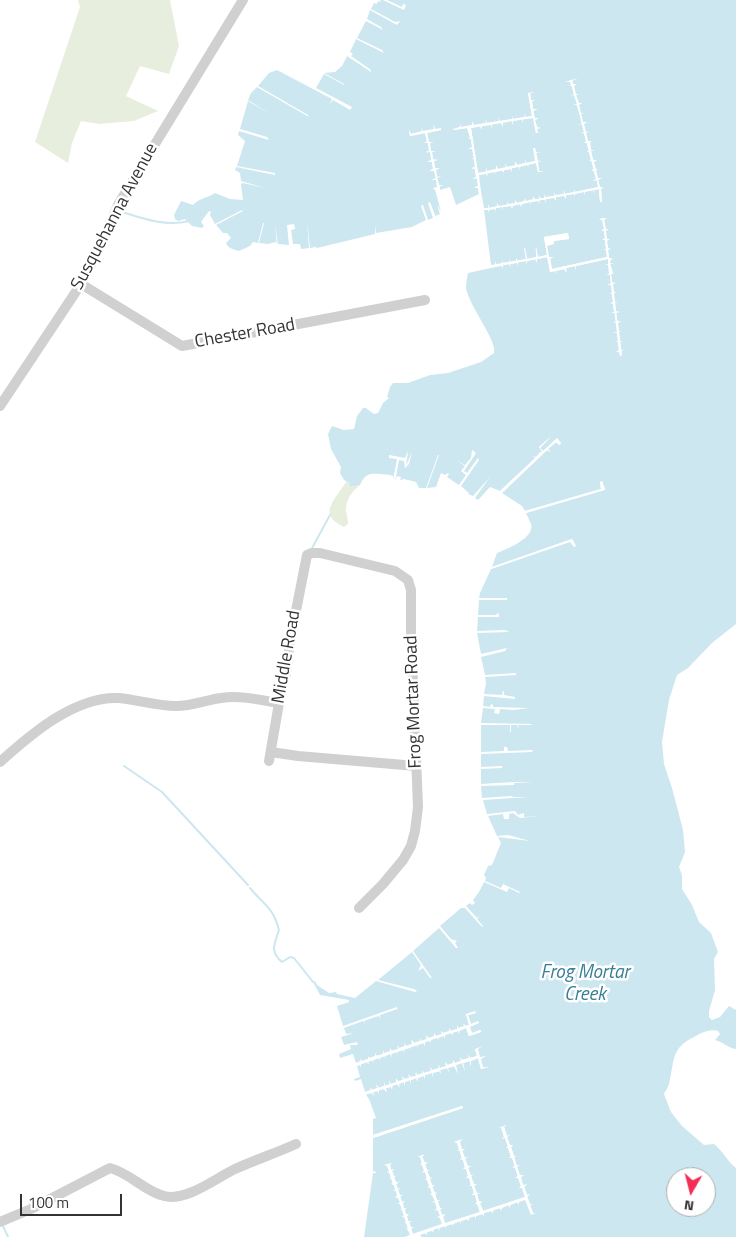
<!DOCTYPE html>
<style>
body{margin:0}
#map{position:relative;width:736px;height:1237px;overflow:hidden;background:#fff;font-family:"Titillium Web",sans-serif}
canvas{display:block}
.north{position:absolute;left:666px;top:1167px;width:50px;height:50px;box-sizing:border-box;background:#fff;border:1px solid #adadad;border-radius:50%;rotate:188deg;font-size:14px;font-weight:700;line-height:20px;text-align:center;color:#333}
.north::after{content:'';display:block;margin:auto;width:18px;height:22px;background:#f12e55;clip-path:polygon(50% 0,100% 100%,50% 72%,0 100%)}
.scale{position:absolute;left:20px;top:1194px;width:102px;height:22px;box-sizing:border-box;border:2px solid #333;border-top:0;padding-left:6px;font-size:15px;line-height:18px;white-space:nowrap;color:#333;-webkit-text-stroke:4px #fff;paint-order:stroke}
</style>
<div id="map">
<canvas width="736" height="1237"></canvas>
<div class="north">N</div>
<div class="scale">100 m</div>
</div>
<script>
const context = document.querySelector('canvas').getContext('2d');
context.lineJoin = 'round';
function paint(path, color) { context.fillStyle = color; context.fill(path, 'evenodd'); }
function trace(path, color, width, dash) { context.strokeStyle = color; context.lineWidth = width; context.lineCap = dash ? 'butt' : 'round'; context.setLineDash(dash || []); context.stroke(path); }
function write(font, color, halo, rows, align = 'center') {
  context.font = font + ' "Titillium Web",sans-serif'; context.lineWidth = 5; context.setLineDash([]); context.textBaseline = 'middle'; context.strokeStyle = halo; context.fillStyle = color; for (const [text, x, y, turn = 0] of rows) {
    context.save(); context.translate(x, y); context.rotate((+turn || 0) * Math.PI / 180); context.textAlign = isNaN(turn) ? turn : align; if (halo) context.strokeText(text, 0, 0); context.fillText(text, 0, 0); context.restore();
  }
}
const green = new Path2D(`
 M78 0H170L179 46 169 74 140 66 126 96 158 111 134 121 99 124 81 121 72 143 68 163 35 142 80 7Z
 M346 482 349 483 350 487 360 485C351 492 346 500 346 511 347 516 348 519 348 524L344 527C316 514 336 499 346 482Z`);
const water = new Path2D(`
 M380 0H383L404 10 406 5 403 4 402 7 387 0H736V624L712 643 688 668 677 675 669 700 662 742 664 764 672 788 683 830 685 852 679 867 682 875V889L692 905 699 922 711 933 718 952 714 959 715 990 709 1011V1017L712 1020 720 1017 729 1006 736 1010V1049C728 1048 723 1042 715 1040L720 1034 718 1031C711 1029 702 1032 696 1036 670 1048 675 1060 669 1084 668 1088 665 1091 664 1094L671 1112 682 1126 704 1145 714 1144C723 1151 727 1161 736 1168V1237H421L420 1235 426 1233 427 1234V1232L432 1230 434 1232 433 1230 438 1228 440 1231 439 1228 445 1226 446 1229V1226L452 1224 453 1226V1224L460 1221 461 1224V1221L468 1219V1221V1218L475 1216 476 1219V1216L483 1214V1216L484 1213 491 1211 493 1213 492 1211 500 1208 501 1210V1208L509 1205V1207L510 1205 518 1202V1204V1202L526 1199 531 1214 533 1213 530 1205 533 1204H530L527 1196 530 1195H527L524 1186 526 1185H523L520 1177 523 1176H520L517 1167 520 1165 517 1166 514 1157 516 1156H514L511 1147 513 1145 510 1146 507 1137 510 1135 507 1136 504 1127 506 1125 499 1129 501 1128 504 1137 502 1138H505L508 1147 506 1148H508L511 1157 509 1158 512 1157 515 1167 512 1168 515 1167 518 1177H515L518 1178 521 1186 519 1188 522 1187 525 1197 483 1211 480 1203 482 1202H479L477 1194 479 1193H477L474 1185 476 1184H474L468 1168 471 1166 468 1167 465 1159 468 1157 465 1158 462 1150 465 1149H462L459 1142 462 1140 454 1142H457L462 1159 460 1160H463L465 1168 463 1169 466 1168 468 1176 466 1178 469 1177 471 1185 469 1186H472L474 1194 472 1195H475L477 1203 475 1204 477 1203 480 1212 445 1224 443 1217 445 1215H442L440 1209 443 1208H440L437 1201 440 1200H437L435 1194 437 1192 435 1193 432 1186 435 1185H432L430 1179 432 1177 430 1178 427 1171 430 1170H427L425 1164 428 1163H425L422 1156 420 1157 425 1171 422 1172H425L427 1179H425L427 1180 430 1186 428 1188 430 1187 432 1194 430 1195H432L435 1201 432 1202H435L437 1209 435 1210H438L440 1216 437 1218 440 1217 442 1224 413 1234 411 1228 413 1227H411L409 1222 412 1221H408L407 1216 409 1214 406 1215 402 1203 405 1201 402 1202 400 1196 403 1195 400 1196 398 1190 400 1188 398 1189 396 1184 399 1182 396 1183 394 1177 396 1176H394L392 1171 394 1169 391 1170 390 1164 392 1163 385 1166 387 1165 389 1171 387 1172H389L393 1184 391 1185 394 1184 396 1190 393 1191H396L400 1203 397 1204H400L404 1216H402L404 1217 406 1222 404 1223H406L410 1235 405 1237H364L373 1173H376V1172L373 1171V1138L463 1108 462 1106 373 1135V1119L376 1118 369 1099 368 1098 366 1094 372 1093 374 1096 373 1092 378 1091 379 1094V1090L384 1089 386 1092V1088L391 1087 393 1089 392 1086 398 1084 399 1088 398 1084 404 1082 405 1086V1082L410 1080 411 1083V1080L417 1078 418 1081 417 1078 424 1076 425 1079V1075L432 1073 433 1076V1073L440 1071 441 1074 440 1070 455 1066 458 1073 455 1065 462 1063 465 1071 463 1063 470 1061 471 1067V1061L478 1058 481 1069 489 1066 483 1068 477 1049H475L477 1056 470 1058 468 1054 469 1058 462 1060 460 1057 461 1061 455 1063 453 1060 454 1063 447 1065 445 1062 446 1066 440 1068 439 1065V1068L432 1070 430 1067 431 1071 424 1073 423 1071V1073L417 1075 415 1072 416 1076 410 1077 409 1074V1078L404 1079 402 1076 403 1080 398 1082 396 1079 397 1082 391 1084 389 1080 390 1084 385 1086 384 1083V1086L372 1090 370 1087 371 1090 365 1092 361 1079 355 1081 354 1079 360 1077 357 1066 367 1062 369 1065 368 1062 390 1054 392 1057 391 1054 424 1043V1044V1042L451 1033 453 1036 452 1033 458 1031 460 1034 459 1031 466 1028 469 1036 481 1032 480 1030 472 1033 469 1027 471 1024 468 1015 476 1013 466 1014 469 1025 465 1026 464 1023 465 1026 458 1029 457 1025V1029L443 1033 441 1031 442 1034 436 1036 434 1033 435 1036 428 1038 426 1036 427 1039 421 1041 420 1038V1041L414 1043 412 1040V1044L406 1046 404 1043 405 1046 399 1049 397 1045 398 1049 391 1051 390 1048 391 1051 384 1054 383 1051V1054L376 1056 375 1053 376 1056 369 1059 368 1056V1059L362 1061 360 1059 361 1061 356 1063 353 1054 340 1058 339 1054 351 1049 350 1045H358L357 1042 344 1045 341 1037 354 1033 346 1034 344 1028 363 1021 365 1024 364 1021 372 1018 373 1021 372 1018 379 1016 380 1019V1015L397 1009 398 1012 397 1007 343 1026 337 1006 349 1002V1000L320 995 313 982 315 981 317 985 329 993 336 992 337 994 355 998 376 981 415 992 417 991 414 989 378 980 412 952 421 965 418 971 423 968 430 978H432L413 951 439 928 456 948H458L455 943 457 941 451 939 440 926 461 908H465L482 927 483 926 477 919 480 916 477 918 466 906 470 903 468 901 472 905 475 903 473 900 479 892 484 882 507 892 509 888 519 893 520 892 503 884 501 888 485 881 486 878 484 875 488 866 492 865 501 843 498 837 530 841 508 835 497 836 488 816 503 814 504 819H509V814L513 813 520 818 538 816 524 817V813L518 815 515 811 487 814 483 800 529 797H513L512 796 482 798 481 786 514 785V783L533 782H514L481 784V769L502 768V766L481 767V754L532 752 533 750 508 751 507 747H504V751L481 752V725H510V732H511V725H517L519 730 518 725H531L532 724 481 723 483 708 495 709 494 713 499 714 500 709 514 710 529 708 493 707V705L491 704 490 707 483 706 484 696 515 699V697L504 695V691H503L502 695 484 694 486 683 485 677 516 675V673L485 675 481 657 505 651 507 648 481 654 477 633 509 632 505 630 477 631 478 617H499V613L495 615H478L479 600H507V598H479L480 593 491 569 571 541 576 546 572 539 492 567 497 553C507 549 529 540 531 529 533 525 528 518 526 513L605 489 602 481 600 482 601 489 525 511 522 506 502 493 547 450 551 452 548 449 556 442 559 445 561 443 557 439 543 451 540 448 551 437 539 447 543 452H540L539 455 500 491 490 487 478 500 475 498 490 477 473 496 468 494 469 493 461 486 479 460 478 458 467 473 464 471 476 453 472 450 471 458 465 465 456 460 465 466 461 471 466 475 459 485 447 477 449 474 448 473 445 475 441 473 436 487 427 488 439 455H438L426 488H419L416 482 404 479 400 480 401 477 397 476 395 482 399 460 404 461 405 468 409 464 412 452 406 466 408 451 405 458 389 455V458L397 459 393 480V476C388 474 385 475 380 474 369 473 365 474 360 485L350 487 349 483 344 480 340 473 341 467 331 449 328 434 332 426 344 430 354 429 357 416 363 408H366L374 414 378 413 383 403 389 398 387 397 390 387 393 383H408L430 375 448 373 481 362 494 353C498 342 469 306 466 288 466 283 467 278 468 273L509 264 510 267V264L526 261 527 264V261L548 257 550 272 565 269 566 273V268L608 259 612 293 610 294H612L617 332H615L617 333 619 351 617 352H619L622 355 611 274 613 273 610 263 611 258H609L604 219H606L599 220H602L604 229 602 230H604L607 257 552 269 550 258 552 257 549 258 547 246 553 241 569 239 568 233 544 237 547 255 538 257 535 246 537 257 527 259 525 248 526 259 491 265 484 210 520 204 521 206V204L599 189 600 202H602L601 189 602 187 600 188 591 151 593 150H591L590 141H588L573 85H575L573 84 572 81 574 80 570 81 577 104 575 105H577L584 132 582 133H584L596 179 593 181 597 180 598 187 575 192 574 190V192L565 194 564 191V194L517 203 515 201 516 203 489 208 488 204V208H484L478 175 511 169 512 172V168L536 163 538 172 544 171H539L536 153 538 152H536L535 148H533L536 161 526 163 525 161V163L517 165 516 163V165L478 173 471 128 501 123 503 125 502 123 512 121 513 125V121L533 118 536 133H538L537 129 539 127H537L535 120 537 119H535L533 110H536L533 109 532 101 535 100H531L530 93H528L532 116 461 127V126L454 130 467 128 470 138 468 139H471L475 167 471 169 475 168 476 177 473 179 477 178 478 186 475 187H478L479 194 456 205 450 187 440 190 439 186H442L439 185 437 178 440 176 437 177 436 170 439 168H435L434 161 436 160H433L432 152 433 151H431L427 133 441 130 435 129 434 126V129L411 134 409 131 410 136 425 133 427 142 425 143H428L429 151 426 153 430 152 432 160 429 162 432 161 433 169 431 170H434L436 179 433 180H436L438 187 434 188 435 189 441 212 437 204 440 214 435 216 438 223 430 202 428 203 433 218 428 220 423 205 421 206 426 220 412 227 376 233 375 225V234L317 248 316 247 310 248 307 221 309 248 301 249 300 244H293L291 230 295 229 294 224 287 225 289 245 278 244 275 224 277 245 276 242 268 244 259 243 264 223H263L258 243 253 242 250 246 239 251C234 250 228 248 226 243L231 238 227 233H223L216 225 243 211 242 210 215 224 210 215 211 212 209 211 201 222 204 226 202 228 192 226 185 219 178 221 175 219 174 215 181 201 193 205C201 197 206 199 215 193L230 199 243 200 241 184 243 183 265 188 241 181 240 173 235 170 236 167 275 175V173L237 166 245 141 238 135 239 131 269 140 267 137 240 129 248 101 270 114 248 100 251 93 257 87 309 117 308 115 258 86 269 73 277 70 332 99 330 104 333 100 350 110 352 107 316 88 324 74 344 85V84L324 73 335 72 342 66 347 56 371 72V70L351 56 353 54 350 52 356 39 384 53 382 50 357 38 366 21 383 30 381 27 367 19 370 10 397 25 400 21 395 22 371 9 374 3 377 4 378 1 381 2ZM676 1177H706V1207H676Z`);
const pier = new Path2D(`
 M578 78 572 81 573 84H577L574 86 576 94H579L576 95 579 103H582L579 105 581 113H584L581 114 583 122H587L584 124 586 132 590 131 586 133 588 141H592L589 143 591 150H595L591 151 593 160H597L594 162 596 169H599L596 170 598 178H602L598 180 600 187 604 188 601 189 602 202H600L599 189 594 190 595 194 593 190 585 192V195L584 192 575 194V197L574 194 566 195V199L564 196 556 197V201L554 198 546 199V203L545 200H539L540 204 538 201 531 202V205L530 202 522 204 521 207 520 204 513 206 512 209 511 206 503 207V210L502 207 496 208V212L495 209 489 210V213L488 210H484V208H488V204L489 208 497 206V203L499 206 507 205V201L508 204 515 203V200L517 203 524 201 525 198 526 201 533 199V196L535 199H539V195L540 198H544V194L545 197 554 196V192L555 195 564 194 563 190 565 194 574 192V189L575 192 598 187 597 180 593 181 596 179 594 171 591 170 594 169 592 161H589L591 160 589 152H586L589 151 587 143H584L586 141 584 133 581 134 584 132 582 124 578 125 582 123 577 105H573L577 104 574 95 571 96 574 94 572 86H569L571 85 570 82H565Z
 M534 92 530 94 531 100H535L532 101 533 109H538L533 111 535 118H539L535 120 537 127 541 128 537 129 538 133H536L533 118 523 119V124L522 119 513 121V125L512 121 503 122V127L501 123 492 124V129L491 125 482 126V130L480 126 471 128 478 173 486 172V167L487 171 496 169V165L498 169 506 168 505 163 507 167 515 166V161L517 165 525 163V159L526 163 535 161 533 148H535L536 152H540L536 153 538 161H542L538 162 539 171H544L538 172 536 163 528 165 529 168 527 165 520 167V170L519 167 512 168V172L511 169 504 170V173L502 170 495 172 496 174 494 172 487 173 488 177 486 174 479 175 481 193 479 194 478 188H474L478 186 477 178 472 179 476 177 475 169 471 168 475 167 474 159H471L474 158 472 149H468L472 147 471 139H468L470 138V133L467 128 454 130 453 129 460 127V123L461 127 472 125V121L474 125 486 123 485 119 487 123 499 121 498 117 500 121 512 119V116L513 119 525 117 524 113 526 117 532 116 528 93Z
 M433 124 435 129 441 128V130L427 133 429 142H434L430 143 431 151H436L432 152 433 159 438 160 434 161 435 168H440L436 170 437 177 442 176 437 178 439 185H444L440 186V190L436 191 433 188 437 187 436 180H431L436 178 434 171H429L433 169 432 162H427L431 160 430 152H425L429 151 428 143H423L427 142 425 133 410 136 409 129 411 134 422 131 421 127 423 131 434 129Z
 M602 218H607L604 220 606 229H609L606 231 607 239H610L607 241 608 248 611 249 608 250 609 258 613 259 610 260V263H614L610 264 611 273H615L611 274 612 282 616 283 613 284 614 292 617 293H614L615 302H618L615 303 616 311 620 312 616 313 617 321H621L618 323 619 331 622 332H619L620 341H623L620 342 621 350H625L621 351 622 355 620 356 619 352H616L619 350 618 342H615L618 341 617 333H613L617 332 616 323H612L616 322 615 313H611L614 312 613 304 610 303 613 302 612 294H609L612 293 611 285H607L611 283 610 275H606L609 274 608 265H605L608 264V259L576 266V271L575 266 566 268 567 273 564 269 556 271V274L555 271 550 272 547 257 537 259V263L535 259 527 261V265L526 261 518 262V266L517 263 510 264 511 267 509 264 503 265V269L502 266 492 267 491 265H495V261L496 264H502V260L503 263 509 262V259L510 262 516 261V258L518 261 526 259 524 248H525L527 259 536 257V246L538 257 547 255 544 237 568 233 569 239 554 241V244L547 246 549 257H554L550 259 552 269 607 257 606 250H603L606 249 605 240H602L605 238 604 231H601L604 229 603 220H599Z
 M551 436 540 448 543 451 557 438 561 443 559 445 556 442 548 449 551 452 547 450 502 493 500 491 535 458 533 456 536 457 540 452H542L539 447Z
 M602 481 605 490 526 513 525 511 601 489 600 482Z
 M572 539 576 546 574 547 570 542 491 569 492 567Z
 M475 1011 476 1013 468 1015 471 1024 478 1021 479 1023 470 1027 472 1033 481 1030V1032L469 1036 466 1028 459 1031V1034L458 1031 452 1033 453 1036 451 1033 445 1035V1039L444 1036 438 1038 439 1041 437 1038 431 1040V1043L430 1041 425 1042V1046L423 1043 417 1045 418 1048 416 1045 411 1047V1050L410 1047 404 1049 405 1053 403 1050 397 1052 398 1055 396 1052 391 1054 392 1057 390 1054 385 1056 386 1059 384 1056 380 1058V1061L379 1058 373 1060 374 1063 372 1060 368 1062 369 1065 367 1062 361 1064V1068L360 1065 357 1066 356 1063 361 1061 360 1058 362 1061 368 1059V1056L369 1058 375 1056V1053L377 1056 383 1054V1050L384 1053 390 1051V1048L392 1051 398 1049V1045L399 1048 405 1046 404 1043 406 1046 412 1044 411 1040 414 1043 420 1041V1038L421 1041 427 1039 426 1035 429 1038 434 1036V1033L436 1036 442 1034 441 1031 443 1033 449 1031V1028L451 1031 457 1029V1025L458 1028 464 1026 463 1023 466 1026 469 1025 466 1014Z
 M483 1046 478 1049 480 1057 486 1056 481 1059 483 1067H489L481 1069 478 1058 471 1061V1067L470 1061 463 1063 465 1071 462 1063 456 1065 458 1074 454 1066 448 1068 450 1074 447 1068 440 1070 441 1074 439 1071 433 1073V1077L432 1073 425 1075V1079L424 1076 418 1078V1082L416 1078 411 1080V1084L410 1080 405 1082V1086L404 1082 399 1084 400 1088 397 1084 392 1086V1090L391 1087 386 1088 387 1092 384 1089 379 1090V1094L378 1091 373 1092 374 1096 372 1093 366 1094 365 1092 371 1090 370 1087 372 1090 377 1088 376 1084 379 1088 384 1086V1082L385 1086 390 1084 389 1080 391 1084 396 1082V1078L398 1081 403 1080 402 1076 404 1079 409 1078 408 1074 410 1077 416 1076V1072L417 1075 423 1073 422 1070 424 1073 431 1071 430 1067 432 1070 439 1068 438 1064 440 1068 446 1066 445 1062 448 1065 453 1063V1060L455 1063 461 1061 460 1057 462 1060 469 1058 468 1055 470 1058 477 1056 475 1049Z
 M462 1106 463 1108 373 1138V1135Z
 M506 1125 504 1127 507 1136 510 1135 507 1137 510 1145H513L511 1147 514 1156H517L514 1157 517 1166 520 1165 517 1167 520 1175H524L521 1177 523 1185 527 1184 524 1187 527 1195 530 1194 527 1197 530 1204H533L530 1205 533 1213H536L531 1215 525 1200 519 1202V1205L517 1202 510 1205V1208L508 1205 502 1208 501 1211 500 1208 493 1210V1213L491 1211 484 1213V1216L482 1214 476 1216V1219L475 1216 469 1218V1221L467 1219 461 1221V1224L460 1221 453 1224V1226L452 1224 446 1226V1228L445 1226 439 1228 440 1231 438 1228 433 1230 434 1233 432 1231 427 1232V1235L425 1233 420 1234 421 1237 419 1235 414 1237H405L410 1235 408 1230 406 1229 408 1228 407 1223H404L406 1222 405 1217H402L404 1215 402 1210H400L402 1209 400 1204H397L400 1203 398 1198 395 1197 397 1196 396 1191H393L395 1190 394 1185 391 1184 393 1183 391 1178 389 1179 391 1177 389 1172 387 1173 389 1171 387 1166 384 1165 392 1163 390 1165 391 1170 394 1169 392 1171 394 1176H396L394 1177 396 1182H399L396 1184 398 1189 401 1188 398 1190 400 1195H403L400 1197 402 1202 405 1201 403 1203 404 1208H407L405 1209 406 1214H409L407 1216 408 1221H412L409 1222 411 1227H414L411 1229 413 1234 442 1224 440 1218 437 1217 440 1216 438 1210 435 1211 437 1208 435 1202 432 1203 435 1201 432 1195H430L432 1193 430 1187 427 1188 429 1186 427 1180 425 1179 427 1178 425 1172 422 1173 424 1171 422 1165 420 1164 422 1163 420 1157H417L425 1154 422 1157 424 1162 428 1163 425 1164 427 1170H430L427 1171 430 1178 433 1177 430 1179 432 1185H435L432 1187 435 1193H438L435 1194 437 1200H440L438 1201 440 1208H443L440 1209 442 1215 445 1214 443 1217 445 1223 480 1212 477 1204H475L477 1202 475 1195H471L474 1193 472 1186H469L471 1185 469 1178H466L468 1176 466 1169H463L465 1167 463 1160H460L462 1159 460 1151H457L459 1150 457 1143 454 1142 462 1139 460 1142 462 1149H465L462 1151 465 1158 468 1157 465 1159 468 1166H471L468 1168 471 1175H473L471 1177 474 1184H477L474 1186 476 1193H480L477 1194 479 1201 483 1202 480 1203 483 1211 525 1197 522 1188H519L521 1186 518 1178H515L518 1176 515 1168 512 1167 515 1166 512 1158H509L511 1156 508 1148H506L508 1146 505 1138 502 1139 504 1137 502 1128H499Z`);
const stream = new Path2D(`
 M119 211C141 218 165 227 189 221
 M311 550 330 515
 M124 766 162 792 248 885
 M250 888C264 905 273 907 279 930 275 943 269 951 282 962L290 957 294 958 313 982
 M3 1226 8 1237`);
const minor = new Path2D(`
 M81 284 182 346 425 300
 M0 406 81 284 91 265 119 203 243 0
 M271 752 298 756 416 766
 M269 761 279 703 286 674 290 641 307 555 312 553H320L395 571 408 580 411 590V632L418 807 415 831 411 846 403 860 383 884 359 908
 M0 762C31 734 75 696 119 698 138 700 157 706 176 706 192 706 206 700 221 698 241 695 260 700 279 703
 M0 1222 31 1209 110 1168C130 1173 144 1191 164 1196 186 1202 216 1178 235 1169 255 1160 276 1153 296 1144`);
const streetNames = [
 ["Susquehanna Avenue",115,217,-62],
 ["Chester Road",245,334,-10],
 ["Middle Road",287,657,-80],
 ["Frog Mortar Road",414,702,-92]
];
const waterNames = [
 ["Frog Mortar",585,973],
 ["Creek",585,995]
];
paint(green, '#e8eede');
paint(water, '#cde7f0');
paint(pier, '#fff');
trace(stream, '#cde7f0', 2);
trace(minor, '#d0d0d0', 10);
write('18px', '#333', '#fff', streetNames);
write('italic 19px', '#377d96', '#fff', waterNames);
</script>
